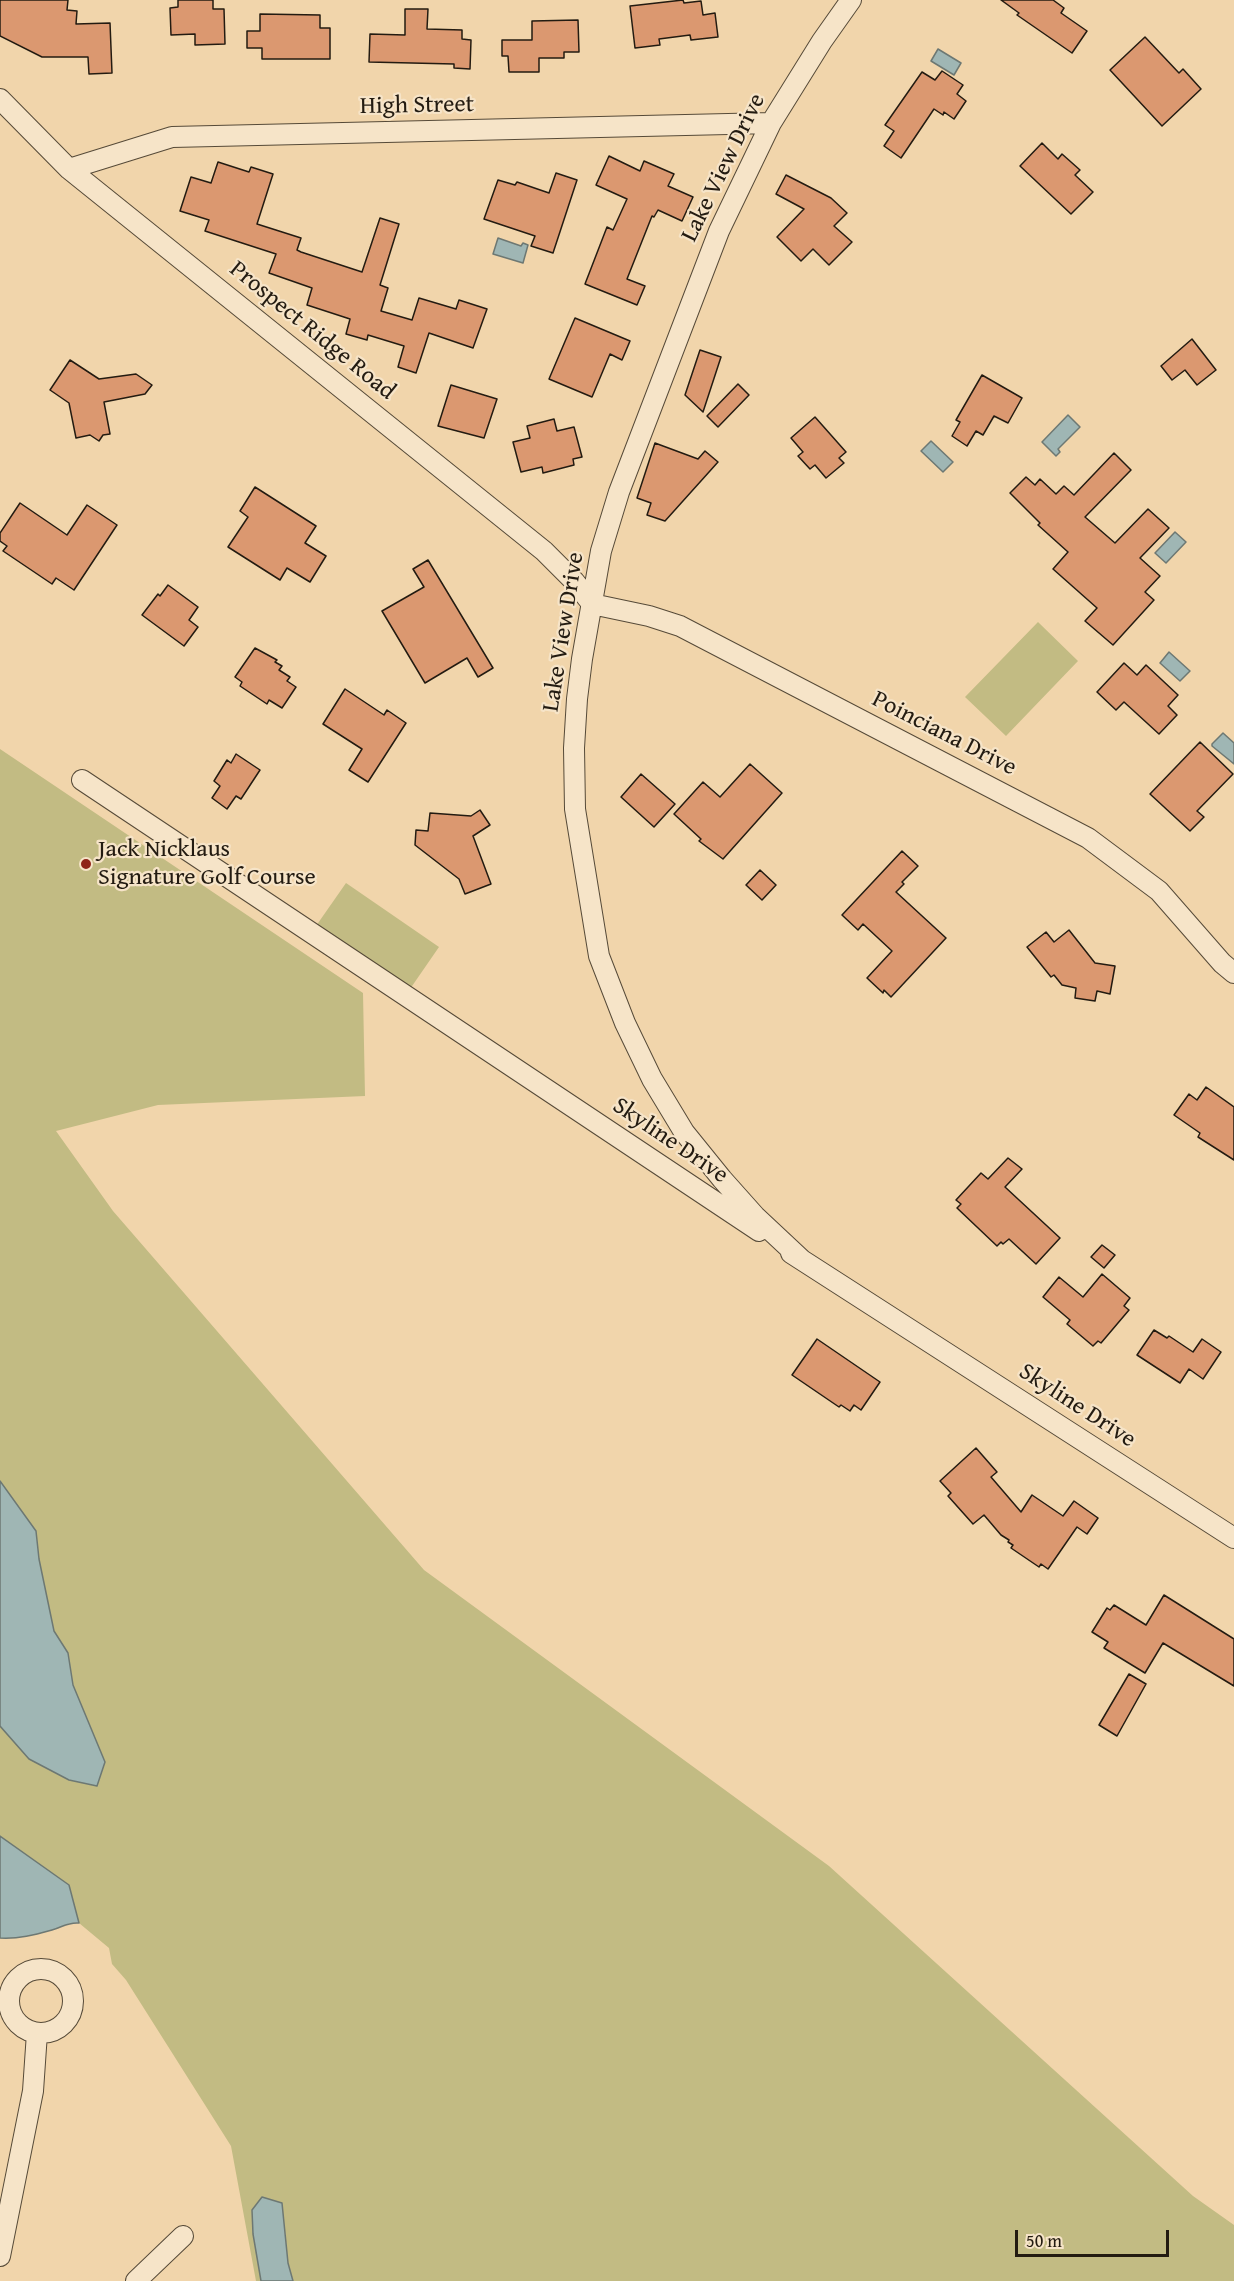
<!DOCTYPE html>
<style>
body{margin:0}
#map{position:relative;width:1234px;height:2281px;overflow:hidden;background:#f1d5ab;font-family:"Gentium Book Plus",serif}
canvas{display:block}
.scale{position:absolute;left:1015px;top:2230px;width:154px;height:27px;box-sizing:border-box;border:3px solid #231b11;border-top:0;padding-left:8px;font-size:18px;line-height:21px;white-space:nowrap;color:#231b11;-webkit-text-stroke:4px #f6e4c8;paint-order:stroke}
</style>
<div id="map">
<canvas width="1234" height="2281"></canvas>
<div class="scale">50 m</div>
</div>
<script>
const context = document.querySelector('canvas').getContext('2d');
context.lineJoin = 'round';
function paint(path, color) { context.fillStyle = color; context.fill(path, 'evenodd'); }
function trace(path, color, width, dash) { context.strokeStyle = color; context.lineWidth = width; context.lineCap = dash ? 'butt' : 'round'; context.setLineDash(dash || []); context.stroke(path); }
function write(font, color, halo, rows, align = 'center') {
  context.font = font + ' "Gentium Book Plus",serif'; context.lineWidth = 4.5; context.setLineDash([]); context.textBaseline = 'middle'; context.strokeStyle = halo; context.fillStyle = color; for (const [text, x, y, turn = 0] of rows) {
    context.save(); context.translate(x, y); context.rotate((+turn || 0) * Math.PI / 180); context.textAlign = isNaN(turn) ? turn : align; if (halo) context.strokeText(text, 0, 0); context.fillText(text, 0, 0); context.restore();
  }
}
const green = new Path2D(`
 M1038 622 1078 661 1006 736 965 697Z
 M0 749 363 993 365 1096 158 1105 56 1131 113 1211 424 1570 829 1866 1193 2196 1234 2225V2281H293L288 2263 285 2231 252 2210 253 2234 261 2281H256L231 2146 126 1980 112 1964 109 1948 79 1923 69 1885 0 1836V1726L29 1759 69 1780 97 1786 88 1723 73 1685 68 1653 54 1631 39 1559 36 1531 0 1481Z
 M346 883 439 947 410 989 316 926Z`);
const water = new Path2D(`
 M938 49 961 63 954 75 931 61Z
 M498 238 521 246 523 243 528 245 523 263 493 254Z
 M1068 415 1080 427 1058 449 1060 452 1056 456 1042 442Z
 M931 441 953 462 943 472 921 451Z
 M1175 532 1186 542 1166 563 1155 553Z
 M1169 652 1190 671 1180 681 1160 663Z
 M1223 733 1234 743V764L1212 746V744Z
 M0 1481 36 1531 39 1559 54 1631 68 1653 73 1685 105 1762 97 1786 69 1780 29 1759 0 1726Z
 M0 1836 69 1885 79 1923C67 1922 63 1927 52 1930 34 1935 19 1939 0 1938Z
 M262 2197 282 2203 288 2263 293 2281H261L253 2234 252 2210Z`);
const building = new Path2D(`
 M0 0H68L67 10 77 11 76 24 110 23 112 73 89 74 88 57H42L0 36Z
 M178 0H213V9H224L225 44 195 45V34L171 35 170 8 178 7Z
 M683 0 684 3 701 1 703 15 715 13 718 37 691 40 690 35 659 39 660 45 635 48 630 6Z
 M1001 0H1053L1064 8 1061 13 1087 31 1072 53 1017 15 1019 13Z
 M405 9H428L427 29 462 30V39L471 40 470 69 454 68V64L369 62 370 34 405 35Z
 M260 14 320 15V28H330V59H262V48H247V31H260Z
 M578 20 579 52H564V58H539V72H509L508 56H502V40H532V21Z
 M1145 37 1179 73 1183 69 1201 89 1162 126 1110 70Z
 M942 71 963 85 957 94 966 101 954 119 944 112 943 115 934 109 901 158 884 146 894 131 885 125 922 72 935 80Z
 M1042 143 1058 159 1062 154 1080 170 1075 175 1093 192 1071 214 1020 166Z
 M609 156 640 171 644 161 674 174 668 186 693 197 682 221 658 210 654 217 652 216 627 279 645 286 637 305 585 284 607 227 613 230 627 199 596 185Z
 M218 162 249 172 251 167 273 174 257 224 301 238 297 250 301 252 362 272 380 218 399 224 380 285 388 288 381 311 412 320 419 298 456 309 459 300 487 309 473 348 429 333 416 373 398 367 404 346 368 335 367 340 346 334 350 319 307 305 312 288 269 273 276 254 205 231 209 220 180 211 191 177 211 183Z
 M556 173 577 180 553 253 531 246 535 236 484 219 498 180 515 185 517 182 549 193Z
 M786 175 831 198 847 213 834 226 852 242 829 265 813 249 801 261 777 237 804 209 776 194Z
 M575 318 630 341 622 360 610 354 592 397 549 379Z
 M1192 339 1216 370 1197 385 1185 370 1172 380 1161 366Z
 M700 350 721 357 703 412 685 395Z
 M70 360 99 379 136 374 152 385 145 394 104 402 110 434 103 435 99 441 90 435 76 438 69 403 50 390Z
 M982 375 1022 398 1008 423 994 416 983 435 976 431 967 446 952 436 960 422 956 420Z
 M738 384 749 395 718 427 707 416Z
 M451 385 497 399 484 438 438 426Z
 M815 417 846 452 839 458 844 463 826 478 815 465 810 469 798 456 803 452 791 438Z
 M554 419 557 431 574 427 582 457 573 459 574 465 543 473 542 467 521 472 513 442 530 438 527 426Z
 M655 443 698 459 705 451 718 462 665 521 647 515 651 503 637 498Z
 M1114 453 1131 470 1085 517 1115 543 1148 509 1169 528 1140 558 1160 576 1145 592 1154 600 1113 645 1085 621 1097 608 1053 569 1068 552 1038 525 1040 523 1010 493 1026 477 1035 485 1040 479 1056 494 1064 486 1074 495Z
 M255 487 316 526 305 543 326 556 310 582 287 568 280 580 228 547 248 517 240 511Z
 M20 503 67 535 87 505 117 525 74 590 56 578 52 584 3 551 7 546 0 541V533Z
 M428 560 493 668 478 677 467 658 425 683 382 611 424 587 413 569Z
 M168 585 198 607 189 620 198 627 184 646 142 615 158 594 160 596Z
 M255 648 277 660 275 662 282 666 279 670 290 677 287 681 296 687 282 708 269 700 267 704 240 686 242 682 235 677Z
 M1124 663 1137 675 1146 665 1178 695 1168 706 1177 715 1159 734 1124 702 1116 710 1097 692Z
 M345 689 384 715 387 710 406 723 368 782 349 770 362 749 323 724Z
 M1200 742 1233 774 1197 811 1204 817 1190 831 1150 794Z
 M236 754 260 770 241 799 236 796 227 809 212 798 220 786 214 781 227 760 231 763Z
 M750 764 782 793 723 859 699 841 701 839 674 814 703 782 720 797Z
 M641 774 675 804 654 827 621 797Z
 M480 810 490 825 473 836 491 884 465 894 459 879 415 845 416 830 428 831 430 813 471 816Z
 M902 851 918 866 902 882 904 884 896 892 946 938 891 997 884 990 883 993 867 978 892 951 863 924 858 930 842 915Z
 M760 870 776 885 762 900 746 885Z
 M1069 930 1095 963 1115 966 1110 994 1097 991 1095 1001 1075 998 1076 988 1062 985 1054 975 1051 977 1027 947 1046 932 1054 942Z
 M1206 1087 1234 1107V1160L1198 1137 1200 1133 1174 1115 1189 1094 1197 1100Z
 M1008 1158 1022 1169 1005 1187 1060 1238 1036 1264 1009 1239 1003 1244 1001 1242 997 1246 957 1208 961 1204 956 1200 981 1173 988 1179Z
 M1102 1245 1115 1255 1104 1268 1091 1257Z
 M1102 1274 1130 1298 1124 1306 1129 1310 1101 1343 1098 1341 1093 1346 1067 1324 1070 1320 1043 1297 1059 1277 1083 1297Z
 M1154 1330 1167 1338 1169 1336 1193 1352 1202 1339 1221 1352 1203 1379 1189 1369 1180 1383 1137 1355Z
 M817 1339 880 1382 861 1410 854 1405 850 1411 841 1405 839 1407 792 1375Z
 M976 1448 997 1472 991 1477 1021 1512 1032 1495 1063 1516 1074 1501 1098 1518 1087 1534 1077 1527 1048 1569 1041 1564 1039 1567 1011 1548 1013 1545 1008 1542 1009 1540 1001 1535 984 1515 973 1524 948 1496 951 1493 940 1481Z
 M1164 1595 1234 1639V1686L1163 1643 1145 1673 1104 1648 1108 1642 1092 1632 1107 1608 1110 1610 1114 1605 1146 1625Z
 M1129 1674 1146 1684 1117 1736 1099 1725Z`);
const minor = new Path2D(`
 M0 99 69 169 544 551 574 581 592 604
 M69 169 172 137 771 123
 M592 604 649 616 680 626 1088 838 1159 891 1222 963 1234 973
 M82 780 759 1231
 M791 1253 1234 1538
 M802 1260 755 1216 722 1179 684 1132 652 1079 625 1023 599 956 575 809 574 748 577 699 582 659 601 551 619 492 719 231 771 123 822 41 851 0
 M9 2001a32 32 0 1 1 64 0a32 32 0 1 1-64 0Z
 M0 2256 33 2091 37 2033
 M136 2281 183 2236`);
const markers = [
 [86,864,6,"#8f2418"]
];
const streetNames = [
 ["High Street",417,106,-1],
 ["Lake View Drive",724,168,-64],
 ["Prospect Ridge Road",312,331,39],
 ["Lake View Drive",564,632,-81],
 ["Poinciana Drive",944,734,27],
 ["Skyline Drive",670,1141,34],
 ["Skyline Drive",1077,1406,33]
];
const poiNames = [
 ["Jack Nicklaus",98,850],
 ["Signature Golf Course",98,878]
];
paint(green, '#c2bb83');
paint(water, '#9fb6b4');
trace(water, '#6d7873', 1.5);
paint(building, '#db9870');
trace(building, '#231b11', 1.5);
trace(minor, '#564a38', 22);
trace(minor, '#f6e4c8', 20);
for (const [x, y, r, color] of markers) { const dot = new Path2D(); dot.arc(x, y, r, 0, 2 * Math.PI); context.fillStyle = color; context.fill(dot); trace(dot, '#f6e4c8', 2); }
write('24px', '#231b11', '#f6e4c8', streetNames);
write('24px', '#231b11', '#f6e4c8', poiNames, 'left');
</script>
